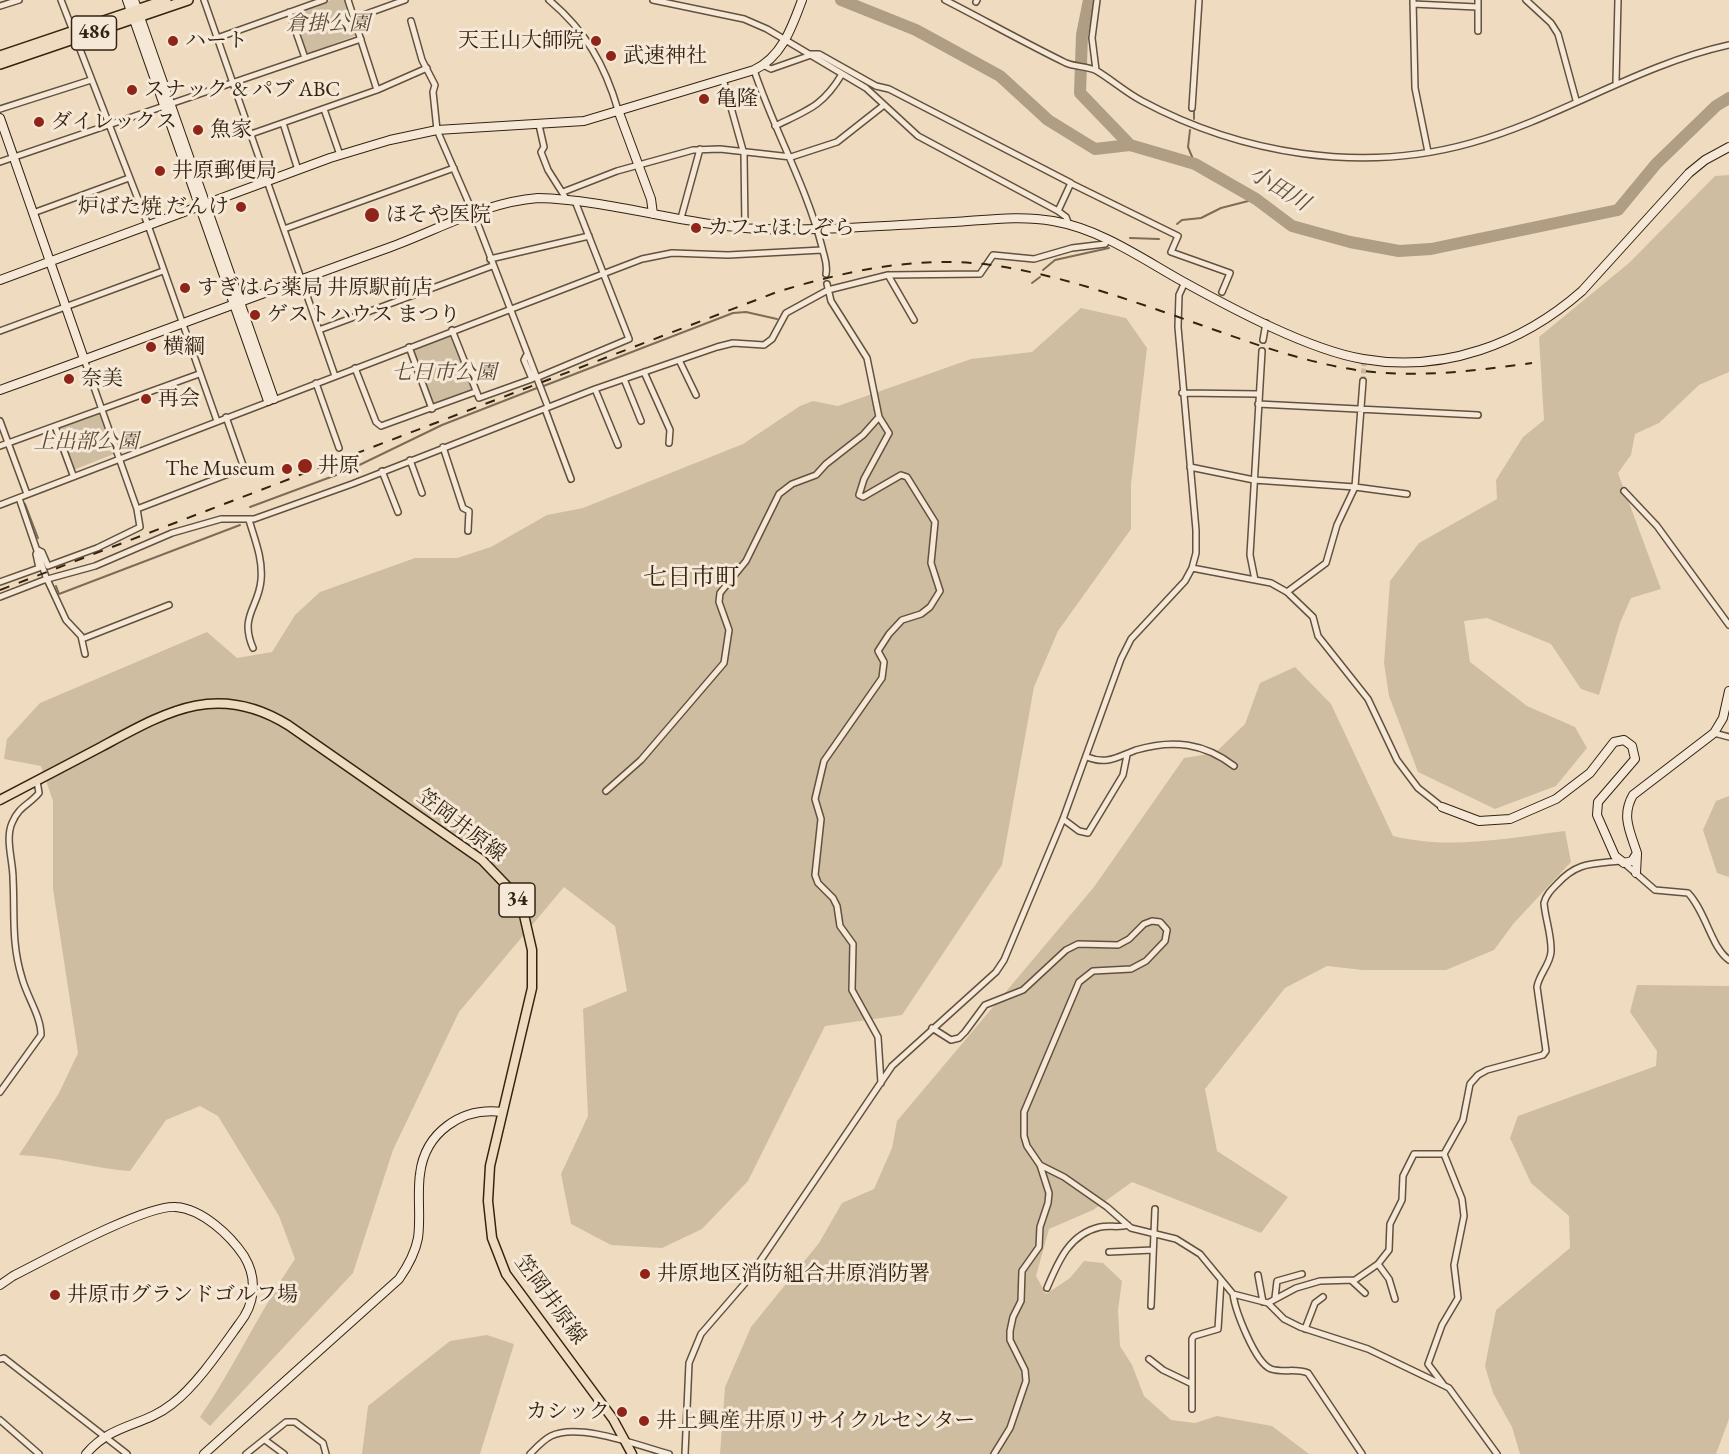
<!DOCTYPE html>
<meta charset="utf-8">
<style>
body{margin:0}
canvas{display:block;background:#efdcc0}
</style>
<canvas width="1729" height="1454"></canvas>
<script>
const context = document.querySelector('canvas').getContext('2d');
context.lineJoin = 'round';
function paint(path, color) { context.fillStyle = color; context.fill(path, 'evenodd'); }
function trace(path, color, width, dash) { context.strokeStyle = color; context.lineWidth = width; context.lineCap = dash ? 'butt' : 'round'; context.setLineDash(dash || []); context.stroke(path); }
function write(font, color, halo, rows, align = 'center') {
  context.font = font + ' "EB Garamond","Noto Serif JP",serif'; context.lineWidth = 6; context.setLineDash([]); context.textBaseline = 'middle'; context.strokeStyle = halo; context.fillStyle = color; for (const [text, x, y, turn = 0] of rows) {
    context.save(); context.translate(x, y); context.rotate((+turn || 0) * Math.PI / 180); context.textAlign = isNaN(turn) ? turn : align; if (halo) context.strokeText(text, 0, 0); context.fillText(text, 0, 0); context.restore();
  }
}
const green = new Path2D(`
 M331 0H344L357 35 307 54 292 14Z
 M1729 175V372L1699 385 1659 423 1635 434 1631 455 1618 473 1661 589 1631 598 1620 623 1599 695 1581 689 1551 644 1487 618 1464 621 1470 662 1527 706 1575 727 1587 748 1556 786 1495 809 1418 772 1389 696 1384 663 1390 581 1419 543 1497 499 1496 480 1523 437 1544 420 1539 337 1629 263 1715 176Z
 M1081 308 1126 318 1147 348 1131 485V529L1058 631 1034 687 1002 865 902 1015 825 1026 748 1181 702 1229 662 1248 611 1245 571 1224 561 1174 588 1116 583 1009 627 991 615 926 564 887 459 1012 393 1150 353 1273 210 1426 200 1417C235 1366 260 1310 295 1259L279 1216 218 1116 200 1106 166 1120 130 1171C93 1169 57 1156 19 1155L59 1093 78 1053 53 889V801L41 766 4 759 7 739 40 703 207 632 237 658 272 652 295 615 320 592 415 558H457L491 547 547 515 583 508 743 444 800 406 813 401 838 406 971 359 1032 352Z
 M451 333 473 391 433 406 412 349Z
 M97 413 100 416 114 454 73 470 59 430 60 427Z
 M1295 667 1331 704 1393 836C1450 850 1508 838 1565 831L1571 862 1514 923 1494 950 1446 970H1363L1327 966 1285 988 1205 1089 1217 1151 1288 1197 1261 1233 1132 1182 1093 1210 1049 1229 1036 1276 1046 1294 1070 1278 1084 1261 1103 1263 1122 1281 1118 1310 1120 1346 1132 1365 1144 1396 1171 1420 1195 1423 1217 1416 1272 1426 1309 1454H720L725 1387 751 1327 819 1243 842 1203 874 1189 892 1148 897 1121 1094 887 1184 758 1215 753 1245 724 1260 683Z
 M1729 796V877L1717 873 1703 830 1716 801Z
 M1637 985 1729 986V1419L1716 1454H1520L1512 1427 1493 1393 1485 1366 1496 1310 1570 1248 1569 1216 1531 1183 1510 1138 1518 1116 1656 1066 1657 1051 1630 1012Z
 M487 1335 514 1344 480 1454H362L368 1406 450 1341Z`);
const stream = new Path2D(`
 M1194 119V108
 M1190 130 1188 147 1195 164
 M1177 224 1182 220 1201 218 1221 208 1256 199
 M1130 238 1159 239
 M1043 270 1055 260 1109 248
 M1032 283 1040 277
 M541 387 733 313 746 312 777 319
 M25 504 38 538
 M250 507 347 471 442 425 537 388
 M56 586 59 594 240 525`);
const river = new Path2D(`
 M841 0 916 30 1000 76 1048 120 1095 149 1130 145 1195 164 1256 199 1292 226 1350 242 1399 251 1431 249 1618 210 1656 164 1716 106 1729 98
 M1089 0 1082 35 1080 93 1130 145`);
const streetTunnel = new Path2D(`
 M1363 381 1364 364`);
const street = new Path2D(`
 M61 0 73 31
 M204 0 335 376
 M348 0 377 90
 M549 0C585 30 605 65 618 110
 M653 0 744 19 767 29 866 88 918 136 1058 211 1066 217 1069 225
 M945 0C986 21 1025 43 1066 63 1075 67 1088 66 1097 71 1112 80 1125 92 1142 101 1241 154 1361 174 1471 143 1560 118 1638 65 1729 45
 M1413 0 1415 88 1428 152
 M1478 0V31
 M1526 0 1551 23 1558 34 1576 100
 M976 2 977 0
 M1413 4 1477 7
 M0 6 19 0
 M289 12 305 58
 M355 18 405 0
 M411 21 422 60 435 85 433 92 437 130 477 222 548 407
 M217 38 324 0
 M76 39 148 225 217 421
 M809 54H819L876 86 889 89 1071 183 1058 211
 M763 65 771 69 811 55
 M754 70C774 130 806 185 822 247 824 257 828 263 826 274
 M1096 70 1092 38 1097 0
 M723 79 744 154 745 228
 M1616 82 1618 0
 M1192 108 1199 0
 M0 109 91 80
 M324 109 340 155
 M283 123 298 170
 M539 125 544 147 541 152 548 170 567 200
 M775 126C808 110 823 106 842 74
 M251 134 377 90 427 68
 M0 162 361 39
 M1070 183 1178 236 1171 252 1230 273 1222 292
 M563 192 617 171 693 150 720 149 791 157 837 142 884 105
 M33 213 129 178
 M681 218 700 149
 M284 229 454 168
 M490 259 589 236
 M888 275 914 320
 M827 284 831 301 867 358 879 417 889 433 864 479 859 495 863 497 901 475 907 477 935 522 931 563 940 591 930 607 921 614 902 620 889 634 878 651 884 662 882 678 824 761 815 799 821 819 815 875 818 883 833 898 837 906 840 926 853 944 852 990 878 1037 881 1083
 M319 330 492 266
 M452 330 479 398 532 379 524 360 526 356
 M0 331 163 271
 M1263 340 1266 323
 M409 347 432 409
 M679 360 696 395
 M355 368 376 422 381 426 475 392
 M644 372 670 430 669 443
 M536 378 629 339 575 201
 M624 379 641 421
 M316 383 339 448
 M595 389 618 445
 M1182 393 1259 394
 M1258 404 1478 415
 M545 409 571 479
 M0 421 27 494
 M55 426 73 475
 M0 446 199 374
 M443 447 463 508 469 511 468 531
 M410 460 422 493
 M1190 467 1254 480 1355 487 1407 494
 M382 471 398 512
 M1624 491 1657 526 1729 625
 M19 498 46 577 66 620 81 636 85 654
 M0 505 642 259 672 253 728 255 822 250
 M137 509 244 468 226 417
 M249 520C255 540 263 559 261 580 259 607 239 616 253 648
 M1192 568 1271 583 1287 592 1313 617 1318 636 1368 699 1397 760 1418 788 1442 807
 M1255 580 1250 555 1262 351
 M0 582 39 568 36 554 38 550 42 552 48 566 97 548 140 527 137 509 84 359
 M1287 592 1326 563 1337 525 1355 487 1363 381
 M0 597 44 580 95 566 172 533 221 519H254L352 484 595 389 717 347 733 343 764 345 772 339 786 313 828 290 888 275 980 274 993 255 1034 259 1072 248 1105 244 1108 240
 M82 639 169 605
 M1714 733 1729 737
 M1087 757C1107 765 1117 757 1136 750 1173 739 1204 743 1234 766
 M606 791 641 760 724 663 729 630 719 602 720 593 746 561 779 494 792 484 816 475 826 464 863 435 879 417
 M1063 819 1079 831 1088 833 1123 775 1127 755
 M1624 863 1655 890 1688 893C1706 912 1711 947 1729 960
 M932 1028 951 1040 959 1038 965 1032 985 1005 1023 990 1066 950 1078 944 1118 945 1129 939 1144 924 1152 921 1160 922 1167 930 1165 941 1146 961 1131 969 1093 971 1079 982 1024 1112V1136L1027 1146 1040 1165 1064 1177 1107 1207 1131 1228 1176 1239 1200 1254 1233 1294 1268 1303 1284 1319 1300 1327 1368 1349 1443 1385 1449 1388 1497 1454
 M0 1092 41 1035C41 1016 27 997 22 978 11 942 15 915 13 878 13 861 5 839 12 823 19 806 29 805 39 793L37 781
 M1444 1154 1463 1120 1470 1084 1478 1075 1487 1070 1543 1055 1546 1051 1537 987C1539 974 1550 965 1551 952 1552 936 1545 918 1544 903 1546 895 1551 890 1557 884 1577 862 1592 864 1620 861
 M1109 1252 1153 1250
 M1378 1264 1389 1279 1395 1299
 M1258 1275 1263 1302
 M1352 1281 1365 1293
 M1047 1288C1058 1262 1069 1234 1100 1227 1109 1225 1119 1228 1128 1225
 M1233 1294C1235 1310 1255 1363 1271 1369 1283 1373 1296 1368 1308 1373L1362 1454
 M1275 1298 1277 1281 1302 1274
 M1268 1303 1296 1288 1320 1281 1355 1280 1378 1264 1389 1250 1390 1224 1402 1200 1403 1176 1414 1154H1444
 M1151 1306 1155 1209
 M1305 1329 1315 1303 1323 1297
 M0 1359 4 1358 127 1454
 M1149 1359 1163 1370 1192 1384
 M1443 1384 1428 1364 1442 1325 1458 1298 1454 1265 1464 1216 1462 1199 1444 1154
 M1192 1409V1339L1194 1336 1218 1329 1221 1281
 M0 1420 39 1454
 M265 1440 284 1454
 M246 1454 286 1422H295L323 1443 326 1454
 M530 1454C536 1448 543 1440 551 1436 579 1422 639 1446 669 1454
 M685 1454 689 1363 701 1334 746 1282 892 1066 996 972 1004 960 1063 819 1121 659 1131 639 1185 581 1192 568 1196 553V530L1178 327 1179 295 1185 282
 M994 1454 1010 1428 1026 1381 1025 1370 1010 1340V1331L1013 1317 1021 1301 1022 1271 1039 1247 1040 1227 1048 1203 1049 1193 1040 1165`);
const secondary = new Path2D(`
 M127 0 268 401
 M134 0 274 399
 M618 110 651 199 653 214
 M0 118 84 359
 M0 280 330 158 390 140 437 130 584 121 754 70C782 57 792 27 802 0
 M0 390C130 344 259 294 388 248 438 230 485 202 538 198 613 200 686 226 761 229 825 231 890 225 954 222 986 220 1021 215 1053 221 1100 229 1141 258 1182 281 1231 308 1309 350 1363 359 1443 373 1522 344 1582 291L1689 173 1705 160 1729 147
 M1442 807 1479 821 1510 819 1556 799 1590 773 1614 742 1624 740 1632 746 1635 759 1598 802 1597 815 1615 856 1624 863 1632 861 1637 853C1630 831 1621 816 1633 795L1714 733 1723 718 1729 691
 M1636 873 1637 854
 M0 1285 13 1276C45 1260 146 1204 176 1207 202 1209 230 1235 244 1256 258 1279 255 1304 239 1324 221 1349 196 1386 172 1404 143 1427 112 1423 86 1454
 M204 1454 399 1279C408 1266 415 1254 418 1238 421 1217 417 1195 420 1174 425 1132 462 1107 502 1112`);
const primary = new Path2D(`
 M0 800C34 782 67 765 101 747 166 712 217 681 288 725L482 860 507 886 524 915 532 950V988L490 1166 488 1201 492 1238 506 1274 613 1419 632 1454`);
const highway = new Path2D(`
 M0 56 166 0
 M0 64 188 0`);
const rail = new Path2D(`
 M0 590 777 292C845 271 919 255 991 265 1049 273 1106 292 1161 311 1220 331 1278 355 1339 367 1404 380 1467 372 1532 363`);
const markers = [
 [173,41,6,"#8f2418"],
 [596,41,6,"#8f2418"],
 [611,56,6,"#8f2418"],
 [132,90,6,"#8f2418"],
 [704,99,6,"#8f2418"],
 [39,122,6,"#8f2418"],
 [198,130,6,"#8f2418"],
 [160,171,6,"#8f2418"],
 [241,207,6,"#8f2418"],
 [372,215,8,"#8f2418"],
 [696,228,6,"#8f2418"],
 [185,288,6,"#8f2418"],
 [255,315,6,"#8f2418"],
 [151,347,6,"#8f2418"],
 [69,379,6,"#8f2418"],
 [146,399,6,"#8f2418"],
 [305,466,8,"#8f2418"],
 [287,469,6,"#8f2418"],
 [645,1274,6,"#8f2418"],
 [55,1295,6,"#8f2418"],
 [622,1412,6,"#8f2418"],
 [644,1421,6,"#8f2418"]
];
const shields = [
 [94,33,45],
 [517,900,36]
];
const shieldNames = [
 ["486",94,33],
 ["34",517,900]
];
const parkNames = [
 ["倉掛公園",328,24],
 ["七日市公園",444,373],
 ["上出部公園",86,442]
];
const poiNames = [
 ["ハート",185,41],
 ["天王山大師院",584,41,"right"],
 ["武速神社",623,56],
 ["スナック & パブ ABC",144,90],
 ["亀隆",716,99],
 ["ダイレックス",51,122],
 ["魚家",210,130],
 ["井原郵便局",172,171],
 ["炉ばた焼 だんけ",229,207,"right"],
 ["ほそや医院",386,215],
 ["カフェほしぞら",708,228],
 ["すぎはら薬局 井原駅前店",197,288],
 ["ゲストハウス まつり",267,315],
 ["横綱",163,347],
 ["奈美",81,379],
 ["再会",158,399],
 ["井原",318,466],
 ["The Museum",275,469,"right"],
 ["井原地区消防組合井原消防署",657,1274],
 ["井原市グランドゴルフ場",67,1295],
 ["カシック",610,1412,"right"],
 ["井上興産 井原リサイクルセンター",656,1421]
];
const streetNames = [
 ["笠岡井原線",461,826,37],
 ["笠岡井原線",550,1300,54]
];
const waterNames = [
 ["小田川",1279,189,31]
];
const quarterNames = [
 ["七日市町",691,578]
];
paint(green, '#cfbda2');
trace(stream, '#7e6c56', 2);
trace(river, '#af9d84', 12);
trace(streetTunnel, '#cab79d', 5, [5, 2.5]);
trace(street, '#63513d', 8);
trace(secondary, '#342311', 10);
trace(primary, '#342311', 11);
trace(highway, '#342311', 12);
trace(street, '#f5e8d6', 5);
trace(secondary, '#f5e8d6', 8);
trace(primary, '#efdcc0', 8);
trace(highway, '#efdcc0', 9);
trace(rail, '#342311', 2, [10, 10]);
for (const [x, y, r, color] of markers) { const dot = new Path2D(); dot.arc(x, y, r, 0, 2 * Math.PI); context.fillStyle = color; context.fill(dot); trace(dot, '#f5e8d6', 2); }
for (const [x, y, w] of shields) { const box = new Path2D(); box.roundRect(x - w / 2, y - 17, w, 34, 4.5); context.fillStyle = '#f5e8d6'; context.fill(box); trace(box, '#342311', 1.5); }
write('bold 20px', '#342311', null, shieldNames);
write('italic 21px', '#5b4a35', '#f5e8d6', parkNames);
write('21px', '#342311', '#f5e8d6', poiNames, 'left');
write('21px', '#342311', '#f5e8d6', streetNames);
write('italic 22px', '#5f4e39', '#f5e8d6', waterNames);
write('24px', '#342311', '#f5e8d6', quarterNames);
</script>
